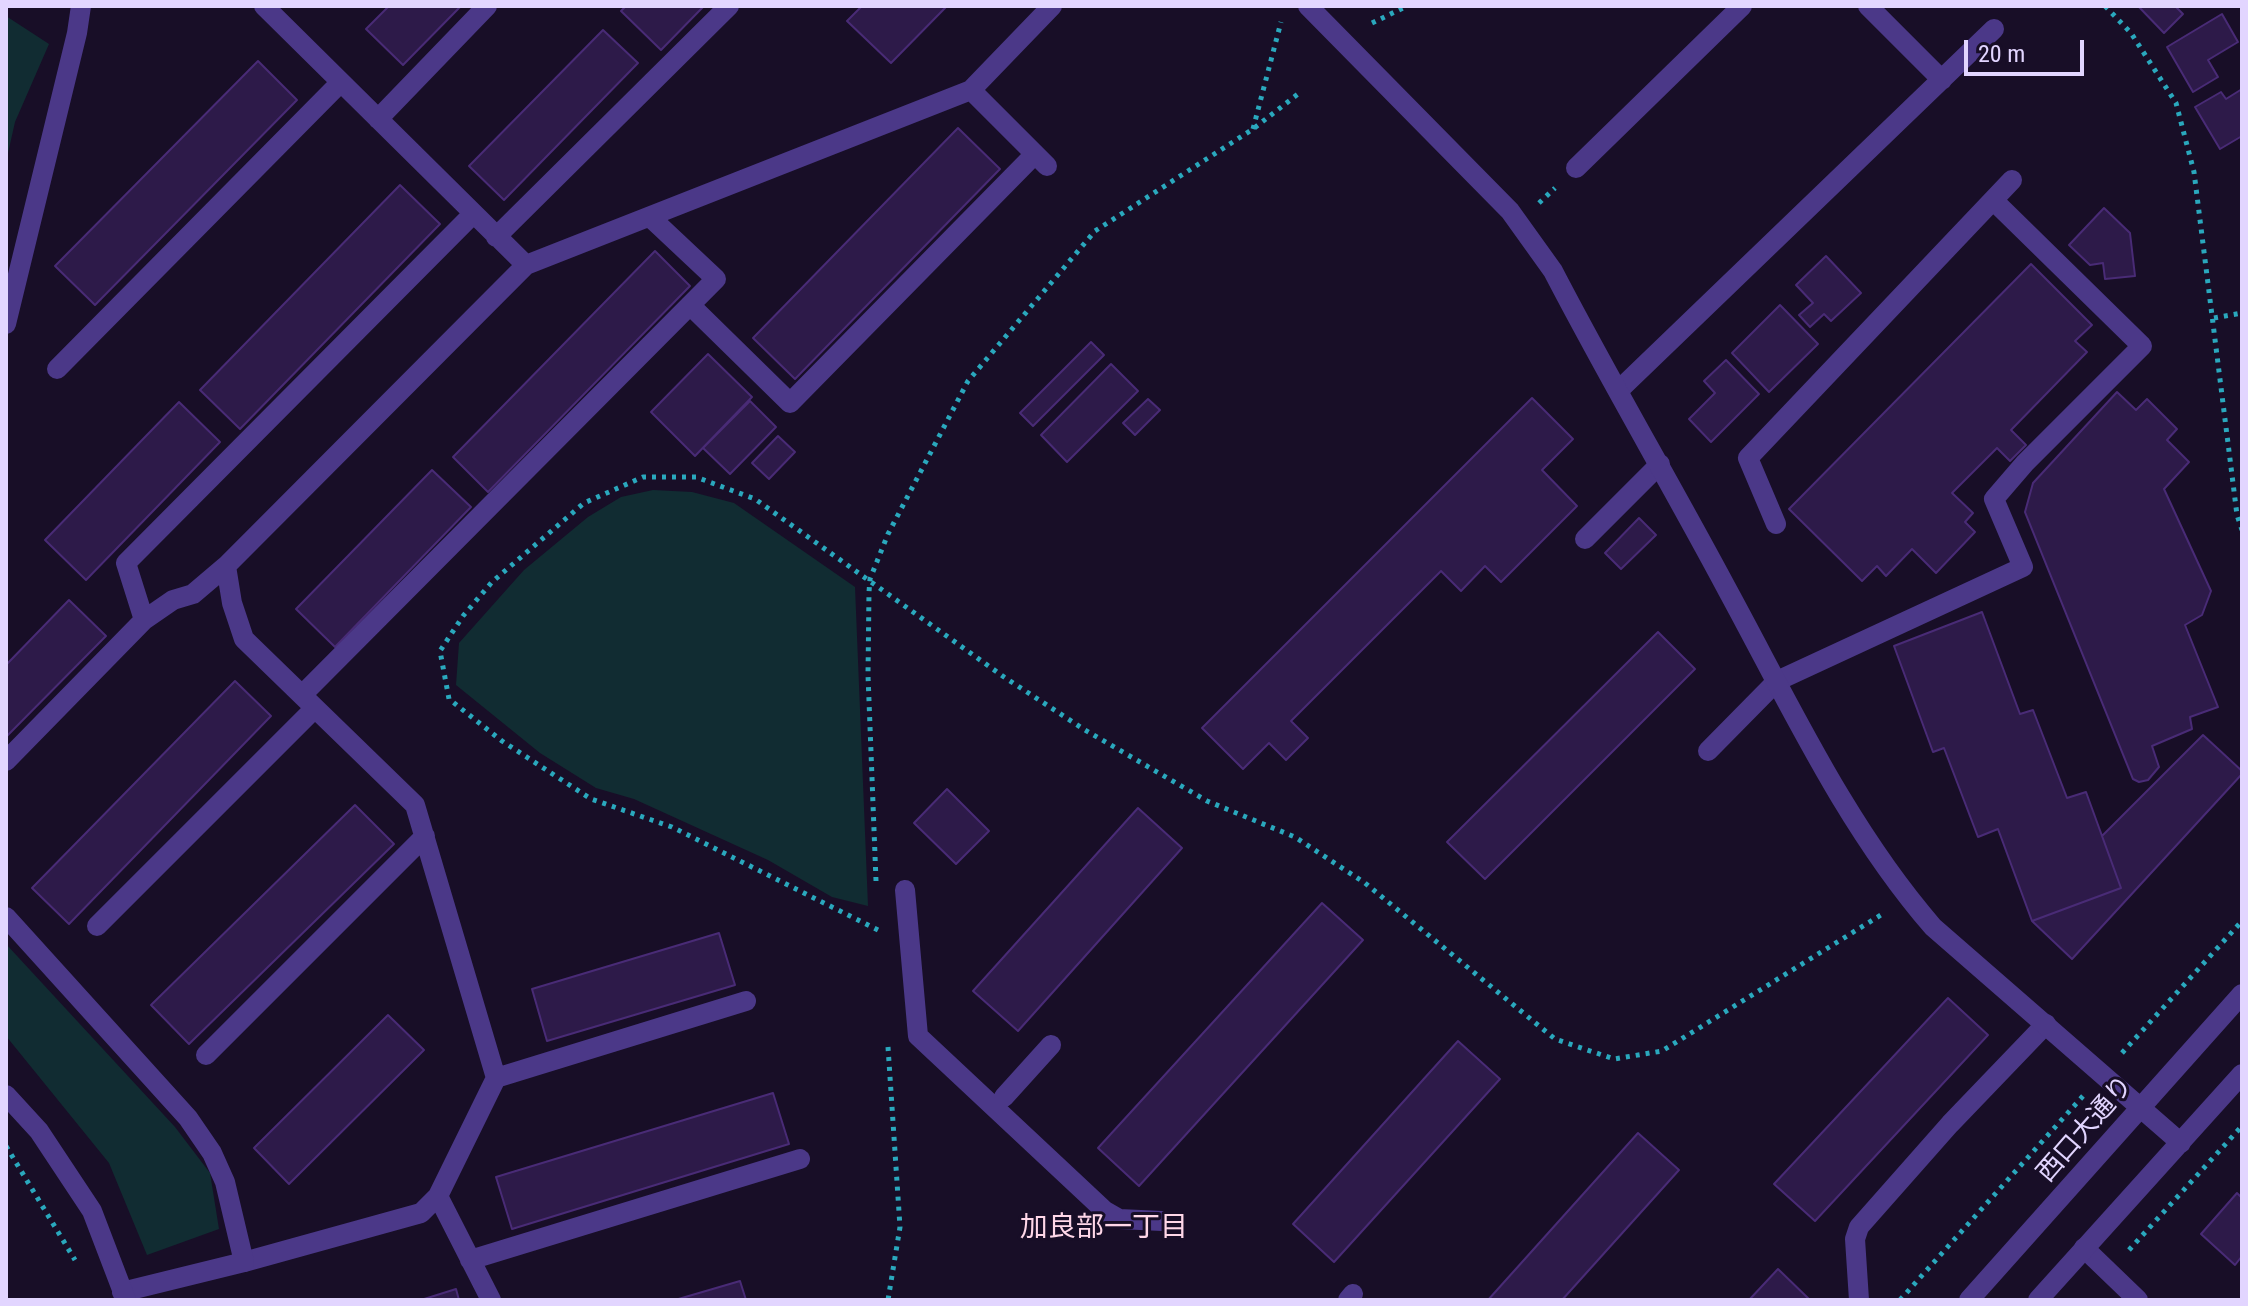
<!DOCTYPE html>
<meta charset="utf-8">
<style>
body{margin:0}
#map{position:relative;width:2248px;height:1306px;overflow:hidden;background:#180e27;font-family:"Roboto Condensed",sans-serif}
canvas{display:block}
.frame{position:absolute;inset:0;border:8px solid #e2d5ff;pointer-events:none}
.scale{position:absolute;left:1964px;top:40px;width:120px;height:36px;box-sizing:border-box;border:4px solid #e2d5ff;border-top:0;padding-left:10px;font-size:24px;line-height:28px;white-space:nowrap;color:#e2d5ff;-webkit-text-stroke:6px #180e27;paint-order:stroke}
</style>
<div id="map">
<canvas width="2248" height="1306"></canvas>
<div class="frame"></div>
<div class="scale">20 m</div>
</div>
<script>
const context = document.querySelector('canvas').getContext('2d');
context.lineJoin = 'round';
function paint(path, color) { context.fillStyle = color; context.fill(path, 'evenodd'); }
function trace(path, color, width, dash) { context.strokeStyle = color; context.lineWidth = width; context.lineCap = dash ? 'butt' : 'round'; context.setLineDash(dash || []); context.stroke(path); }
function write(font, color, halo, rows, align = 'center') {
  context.font = font + ' "Roboto Condensed","Noto Sans JP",sans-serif'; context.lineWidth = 6; context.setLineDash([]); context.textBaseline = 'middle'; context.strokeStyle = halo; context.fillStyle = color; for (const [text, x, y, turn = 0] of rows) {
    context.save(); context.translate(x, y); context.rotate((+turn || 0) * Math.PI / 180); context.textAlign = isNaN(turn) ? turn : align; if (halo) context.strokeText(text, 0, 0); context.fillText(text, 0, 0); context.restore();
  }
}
const green = new Path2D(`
 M6 16 49 44 15 122 6 162Z
 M653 490 692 492 734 503 855 587 868 906 832 897 768 860 634 799 596 788 540 753 456 685 459 643 524 570 588 517 621 497Z
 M6 944 175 1127 210 1173 219 1229 147 1255 109 1163 6 1036Z`);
const building = new Path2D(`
 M389 6H461L403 65 366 29Z
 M626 6H704L661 50 621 11Z
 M862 6H947L891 63 847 21Z
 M2138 6H2175L2183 14 2164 33Z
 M2222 14 2238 42 2208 60 2218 77 2193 92 2167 47Z
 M603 30 638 63 504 200 469 166Z
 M258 61 297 100 95 305 55 266Z
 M2242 89V136L2220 149 2195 107 2221 92 2226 99Z
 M958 128 1000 169 795 379 753 338Z
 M400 185 440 224 240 429 200 390Z
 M2104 208 2130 233 2135 276 2105 279 2103 263 2090 265 2069 245Z
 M655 251 690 286 488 492 453 457Z
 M1826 256 1861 293 1831 321 1824 314 1810 327 1799 315 1813 303 1796 285Z
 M2031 264 2092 325 2075 341 2087 352 2011 430 2026 445 2010 461 1997 448 1952 493 1973 513 1965 522 1975 532 1936 573 1912 549 1886 576 1877 566 1862 581 1789 509Z
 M1780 305 1818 344 1769 392 1732 353Z
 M1091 342 1104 355 1033 426 1020 413Z
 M708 354 752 397 695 456 651 412Z
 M1726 360 1759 394 1711 442 1689 419 1715 393 1704 381Z
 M1111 364 1138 391 1067 462 1041 435Z
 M2117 392 2136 410 2147 399 2177 429 2167 440 2189 462 2164 489 2211 591 2202 615 2185 625 2218 707 2190 717 2192 729 2152 746 2159 767 2148 780 2139 782 2133 779 2025 512 2033 483Z
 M1532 398 1573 439 1542 470 1577 506 1501 582 1485 566 1461 591 1441 571 1291 721 1308 738 1286 760 1269 743 1243 769 1202 728Z
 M1148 399 1160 410 1135 435 1123 423Z
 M750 401 776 427 730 474 703 448Z
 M179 402 220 442 86 580 45 540Z
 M778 436 795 452 769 479 752 463Z
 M432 470 471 507 335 647 296 609Z
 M1639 518 1656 535 1621 569 1605 553Z
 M69 600 106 636 6 737V665Z
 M1982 612 2020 714 2033 710 2067 798 2086 792 2121 888 2032 921 1998 829 1978 837 1944 748 1933 752 1894 646Z
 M1658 632 1695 669 1485 879 1447 842Z
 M235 681 271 716 69 924 32 888Z
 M2203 735 2242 771V774L2072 959 2032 921 2121 888 2102 836Z
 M947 789 989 831 956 864 914 823Z
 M355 805 394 844 189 1044 151 1005Z
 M1138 808 1182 848 1018 1031 973 991Z
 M1322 903 1363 940 1139 1186 1098 1148Z
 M719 933 735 985 547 1041 532 989Z
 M1948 998 1988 1035 1815 1221 1774 1184Z
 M388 1015 424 1050 289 1184 254 1148Z
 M1458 1041 1500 1079 1334 1262 1293 1224Z
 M773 1093 789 1144 512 1229 496 1177Z
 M1638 1133 1679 1170 1562 1300H1488Z
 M2237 1193 2242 1198V1256L2235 1265 2201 1234Z
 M1778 1269 1810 1300H1749Z
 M740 1281 746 1300H675Z
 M456 1289 459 1300H421Z`);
const path = new Path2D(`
 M2105 6 2131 33 2176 103 2194 172 2237 515 2242 530
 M1372 23 1407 6
 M1253 129 1281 22
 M1539 203 1555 188
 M2214 318 2242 313
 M876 881 868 675 869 592 870 579 888 534 968 381 1095 231 1253 129 1298 94
 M878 930 672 827 591 799 502 741 449 699 440 651 463 616 492 582 584 503 643 477H696L755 499 1004 677 1085 730 1207 801 1295 837 1365 883 1555 1039 1614 1059 1662 1051 1884 913
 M888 1047 900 1227 888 1300
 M2122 1053 2242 921
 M6 1146 75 1260
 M2129 1250 2242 1126
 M1900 1300 2083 1096`);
const service = new Path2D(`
 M264 6 526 265
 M971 90 1047 166
 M378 119 487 6
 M496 237 729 6
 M690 305 790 403 1035 154
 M57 369 341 82
 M1776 524 1748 458 2012 180
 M1585 539 1660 464
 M144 620 126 563 473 214
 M302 695 716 279 650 217
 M1708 751 1777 681 2023 567 1994 499 2025 463 2142 346 1993 200
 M6 761 144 620 173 600 193 594 226 566
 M905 890 918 1036 1105 1211 1119 1219 1162 1221
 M97 926 315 708
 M206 1055 425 836
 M496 1078 746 1001
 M1004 1097 1051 1045
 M438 1196 491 1300
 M2084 1248 2138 1300
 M470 1260 800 1159
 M244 1262 421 1213 438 1196 496 1078 415 805 244 639 232 603 226 566 526 265 971 90 1052 6
 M1348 1300 1353 1294
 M1859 1300 1855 1239 1859 1227 1950 1124 2046 1024`);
const minor = new Path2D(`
 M1868 6 1942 80
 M1576 168 1742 6
 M6 324 77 33 81 6
 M1619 390 1994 29
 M6 917 188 1118 212 1153 225 1182 244 1262 122 1292`);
const tertiary = new Path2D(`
 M1308 6 1510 211 1553 271C1609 379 1671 484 1728 591 1790 705 1847 828 1933 927L2181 1143
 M6 1095 39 1131 92 1211 126 1300
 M1969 1300 2242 994
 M2038 1300 2242 1074`);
const streetNames = [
 ["西口大通り",2086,1130,-49]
];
const neighbourhoodNames = [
 ["加良部一丁目",1104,1229]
];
paint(green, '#112c32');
paint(building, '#2d1a49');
trace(building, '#492b76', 2);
trace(path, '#2aa8bd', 5, [4, 6]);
trace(service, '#4b3888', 20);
trace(minor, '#4b3888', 20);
trace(tertiary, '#4b3888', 20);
write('26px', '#e2d5ff', '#180e27', streetNames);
write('28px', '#ffd7e8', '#180e27', neighbourhoodNames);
</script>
